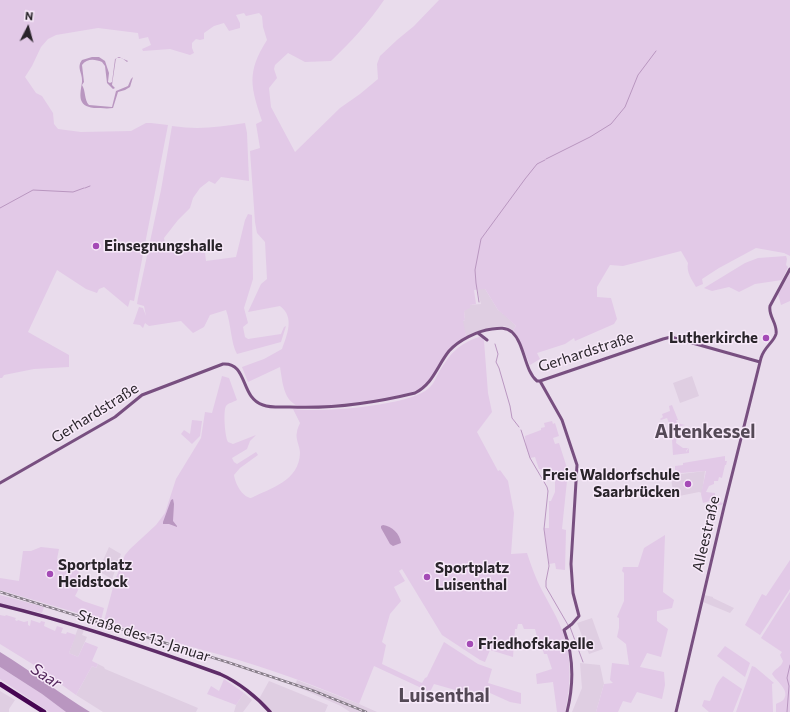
<!DOCTYPE html>
<meta charset="utf-8">
<style>
body{margin:0}
#map{position:relative;width:790px;height:712px;overflow:hidden;background:#e9dcec;font-family:Commissioner,sans-serif}
canvas{display:block}
.north{position:absolute;left:8px;top:8px;width:40px;height:40px;-webkit-text-stroke:3px #f7e9f9;paint-order:stroke;rotate:6deg;font-size:11px;font-weight:700;line-height:16px;text-align:center;color:#29242a}
.north::after{content:'';display:block;margin:auto;width:14px;height:18px;background:#29242a;clip-path:polygon(50% 0,100% 100%,50% 72%,0 100%)}
</style>
<div id="map">
<canvas width="790" height="712"></canvas>
<div class="north">N</div>
</div>
<script>
const context = document.querySelector('canvas').getContext('2d');
context.lineJoin = 'round';
function paint(path, color) { context.fillStyle = color; context.fill(path, 'evenodd'); }
function trace(path, color, width, dash) { context.strokeStyle = color; context.lineWidth = width; context.lineCap = dash ? 'butt' : 'round'; context.setLineDash(dash || []); context.stroke(path); }
function write(font, color, halo, rows, align = 'center') {
  context.font = font + ' Commissioner,sans-serif'; context.lineWidth = 3; context.setLineDash([]); context.textBaseline = 'middle'; context.strokeStyle = halo; context.fillStyle = color; for (const [text, x, y, turn = 0] of rows) {
    context.save(); context.translate(x, y); context.rotate((+turn || 0) * Math.PI / 180); context.textAlign = isNaN(turn) ? turn : align; if (halo) context.strokeText(text, 0, 0); context.fillText(text, 0, 0); context.restore();
  }
}
const built = new Path2D(`
 M477 289H485L498 310 504 314 516 326 513 330 505 326 491 327 476 332 466 336 463 326V321L465 320 464 311 469 305 481 304Z
 M692 376 699 396 680 403 673 383Z
 M705 471 702 493 699 492 679 496 678 491 673 492 671 478 681 477V474Z
 M109 547 121 554 112 579 102 573 101 565Z
 M704 595 713 597V598L734 608 730 613 703 602Z
 M592 618 603 649 589 654 577 623Z
 M78 628 84 630 82 635 87 637 78 657 69 653Z
 M580 663 600 665 604 684 596 712H572L582 688Z
 M98 664 104 667 105 669 198 708 196 712H103L76 695 92 666 96 668Z
 M297 680 359 704 377 712H350L341 706 295 686Z
 M269 681 328 705 325 712H271L259 699Z
 M0 691 15 700 9 709V712H0Z
 M244 693 252 700 243 712H234L236 705Z`);
const green = new Path2D(`
 M0 0H384C369 22 351 42 331 61L305 62 288 53 275 65 274 69 277 78 269 88 271 107 295 152 340 108 360 94 378 79 377 64 380 56 397 40 414 26 439 0H790V256L784 253 756 248 719 268 702 279 703 284 696 287C692 280 686 272 688 263L681 251 623 266 610 265 597 287V297L611 298 617 319 614 324 575 341 574 338 565 344 537 353 540 359 530 365 518 337 513 330 516 326 504 315 498 310 485 289 474 290 476 304 470 305V308L464 311 465 320 463 321 466 336C442 349 441 372 421 388 410 397 314 409 299 406 297 406 294 404 293 403 283 396 282 378 280 367L248 382 242 367 264 359 282 349C287 335 295 317 280 306L248 312 261 284 267 279 265 242 257 233 255 222 250 151 260 148 256 124 262 121C251 87 246 73 267 40L263 27 262 16 259 13 246 16 244 13 236 15 240 23V28L229 31 224 23 214 26 204 33V39L200 40 196 39 192 43V48L194 53 190 55 170 49 143 51 142 49 151 45 148 37 139 39 138 33 98 28 56 35 48 39 41 47 32 66 25 77 36 93 42 96 53 113 54 124 58 129 81 132 131 131 146 123H151L168 125 134 301 130 300 128 307 104 287 99 289 97 293 86 289 57 270 28 332 69 355V367L34 369 4 375 2 378H0Z
 M245 123 247 133 249 181 221 177 215 184 209 181 200 188 193 198 190 208 178 220 164 238 166 249 205 253 206 261 236 257 245 220 248 214 252 215 253 279 244 308 248 323 243 327 245 337 248 339 281 334 284 327 286 326 281 342 237 354C231 344 231 323 226 310L210 315 204 327 193 333 181 321 149 326 145 323 143 328 140 325 133 324 139 307 143 308 146 316 144 306 137 304 138 298 161 190 172 126C200 130 217 127 245 123Z
 M786 256 787 259 786 265 788 267 782 280 755 284 739 292 729 287 712 291 704 288 745 263 758 258Z
 M790 273V301L781 305 778 294Z
 M479 337 483 338 484 341 488 393 492 412 477 432 498 471 500 470 508 481 514 513 511 554 527 553C530 562 533 571 537 580 544 596 555 612 562 630 572 656 571 685 565 712H557L553 682 537 684 536 674 552 669 547 654H544L541 644 535 645 532 641 537 637 535 629H524L522 624H518L517 629H515L513 657 490 650 485 662 480 660 442 635 402 569 399 571 405 581 394 587 401 601 390 614 382 642 386 645 382 664 422 683 425 678 427 677 444 642 478 664 492 669 488 683 521 693V704L510 702 490 693 482 696 467 691 466 693 434 684 430 692 374 666 359 704C314 685 268 668 221 655 182 644 143 634 104 621L115 580 125 555 130 549 156 525 165 513 176 479 201 438 205 412 212 413 222 376 229 378 237 400C234 402 228 403 226 406 223 411 225 437 228 442L233 444 256 435 250 441 247 449 232 458 234 462 237 464 256 452 258 455 240 468 234 475C235 483 242 497 251 498 271 488 299 481 300 453 300 446 295 439 297 432 297 429 299 426 300 423L293 409C320 413 410 406 429 388 434 384 436 377 439 372 450 354 458 344 479 337Z
 M672 405 678 420H676L677 423 685 425 681 426V428L676 426V431L679 432 677 434 676 443 683 448H688L686 451V452L689 448V453L673 455 671 423H669L667 418 661 420 660 419 663 417 662 414 670 411 669 406Z
 M192 420 202 421 200 436 192 444 181 434 184 430 190 434Z
 M552 421 553 424 555 423 559 436 553 438 555 444 559 443 568 471 562 529 566 530 565 570 556 569 555 563 549 564 544 528H549V501H551L555 492V472L539 469 535 457 530 458 526 447 525 436 541 430V428L545 427 544 423Z
 M725 456V461H727L726 465H725L722 478 719 477 718 481H714V484L709 486 706 492 715 493V501L723 503 722 505 711 506 710 501 703 503 701 494 706 471 681 473V477H674V475L677 474 678 472 677 470H675V466L683 465V463Z
 M665 535 663 592 674 600 672 608 657 611V621L668 629 661 657 647 653 640 667 664 672 665 685 662 699 637 692 631 703 623 701 618 712H596L604 684 613 683 610 680 612 663 629 665 626 644 617 637 619 628V618L617 617 624 601V573L622 571 623 567H638L644 548Z
 M41 547 59 549 57 559 69 562 70 567H77C81 577 81 587 75 596L83 601 104 608 101 620 0 590V578L19 581 23 551H31Z
 M790 560V589L760 635 745 625 762 594 766 596Z
 M790 592V712H776V704C778 703 783 701 784 699 790 690 776 681 772 674 775 668 781 668 783 661L780 655 782 652 761 638Z
 M0 595 44 607 42 613 0 604Z
 M0 615 5 616 6 615 16 618 15 620 17 621 18 620 24 622 28 621V625L30 626 31 620 40 623 41 621 45 622 44 626 55 631 57 626 63 628 61 633 66 634 67 632 76 635 69 653 78 657 85 642 98 647 92 661 98 664 96 668 92 666 76 695 34 665 0 644Z
 M725 646 750 663 745 677 717 656Z
 M752 666 755 667 774 683 772 684 773 712H736Z
 M0 667 42 694 66 712H49L0 679Z
 M723 676 742 689 733 712H709L702 706 704 700 710 701C716 690 713 687 723 676Z
 M224 679 244 693 236 705 207 694 211 686 219 691Z`);
const water = new Path2D(`
 M92 57H99L105 61 109 73 108 82 110 83 112 82 115 59 119 57 128 61 127 62 122 58H116L112 85 115 88 113 89 107 83 105 66 102 62C95 59 87 58 82 65L84 82 82 85C86 91 84 100 89 105L112 107 116 91 128 86 131 79 133 77 130 87 125 90 118 92 113 108C107 109 101 108 94 108 77 106 80 95 82 82 83 73 76 68 82 60Z
 M173 499 174 504 173 521 177 526V527L169 524H163V522L171 500Z
 M383 525C392 526 400 534 401 543L393 546 390 544 381 528V526Z
 M0 652C31 671 59 693 90 712H66L42 694 0 667Z`);
const stream = new Path2D(`
 M546 159 590 137 611 124 625 107 638 75 656 51
 M85 188 90 186
 M0 208 33 190 73 192 84 188
 M479 302 476 283 475 270 481 239 525 179 537 164 545 160
 M495 344 498 354 496 362 499 368 510 406 512 418 519 427
 M521 430 530 458 547 487 548 491 544 529 549 566 546 581V587L568 625
 M570 627 583 662
 M787 712 789 686 787 678 790 665`);
const secondary = new Path2D(`
 M478 333 487 340
 M540 381 562 420 577 465 571 564 573 593 579 616 572 624 564 630C574 657 574 684 567 712
 M0 483 115 417 142 395 223 364C248 362 240 398 263 405 271 408 281 407 290 407 333 409 374 403 415 393 433 384 437 366 449 351 459 340 477 331 492 329 499 328 506 327 512 332 525 344 524 370 537 381H540L663 339 671 337 760 362
 M676 712 724 507 761 358C764 347 774 342 776 334 778 324 768 316 770 306L790 269`);
const primary = new Path2D(`
 M0 605C75 623 148 648 220 674 238 682 257 697 270 712`);
const highway = new Path2D(`
 M0 684 44 712`);
const rail = new Path2D(`
 M0 592 227 662 314 691 366 712`);
const markers = [
 [96,246,4,"#a44ab6"],
 [766,338,4,"#a44ab6"],
 [688,484,4,"#a44ab6"],
 [50,574,4,"#a44ab6"],
 [427,577,4,"#a44ab6"],
 [470,644,4,"#a44ab6"]
];
const poiNames = [
 ["Einsegnungshalle",104,246],
 ["Lutherkirche",758,338,"right"],
 ["Freie Waldorfschule",680,475,"right"],
 ["Saarbrücken",680,492,"right"],
 ["Sportplatz",58,565],
 ["Heidstock",58,582],
 ["Sportplatz",435,568],
 ["Luisenthal",435,585],
 ["Friedhofskapelle",478,644]
];
const streetNames = [
 ["Gerhardstraße",586,352,-18],
 ["Gerhardstraße",95,413,-32],
 ["Alleestraße",706,534,-77],
 ["Straße des 13. Januar",144,636,18]
];
const waterNames = [
 ["Saar",46,676,33]
];
const districtNames = [
 ["Altenkessel",705,432],
 ["Luisenthal",444,696]
];
paint(built, '#dfcee2');
paint(green, '#e2c9e7');
paint(water, '#b996c0');
trace(stream, '#b996c0', 1);
trace(secondary, '#784f80', 3);
trace(primary, '#5e2c68', 3.5);
trace(highway, '#470653', 4.5);
trace(rail, '#877e89', 2.5);
trace(rail, '#f7e9f9', 1, [3]);
for (const [x, y, r, color] of markers) { const dot = new Path2D(); dot.arc(x, y, r, 0, 2 * Math.PI); context.fillStyle = color; context.fill(dot); trace(dot, '#f7e9f9', 1.5); }
write('bold 15px', '#29242a', '#f7e9f9', poiNames, 'left');
write('15px', '#29242a', '#f7e9f9', streetNames);
write('italic 16px', '#51255a', '#f7e9f9', waterNames);
write('bold 19px', '#544956', '#f7e9f9', districtNames);
</script>
